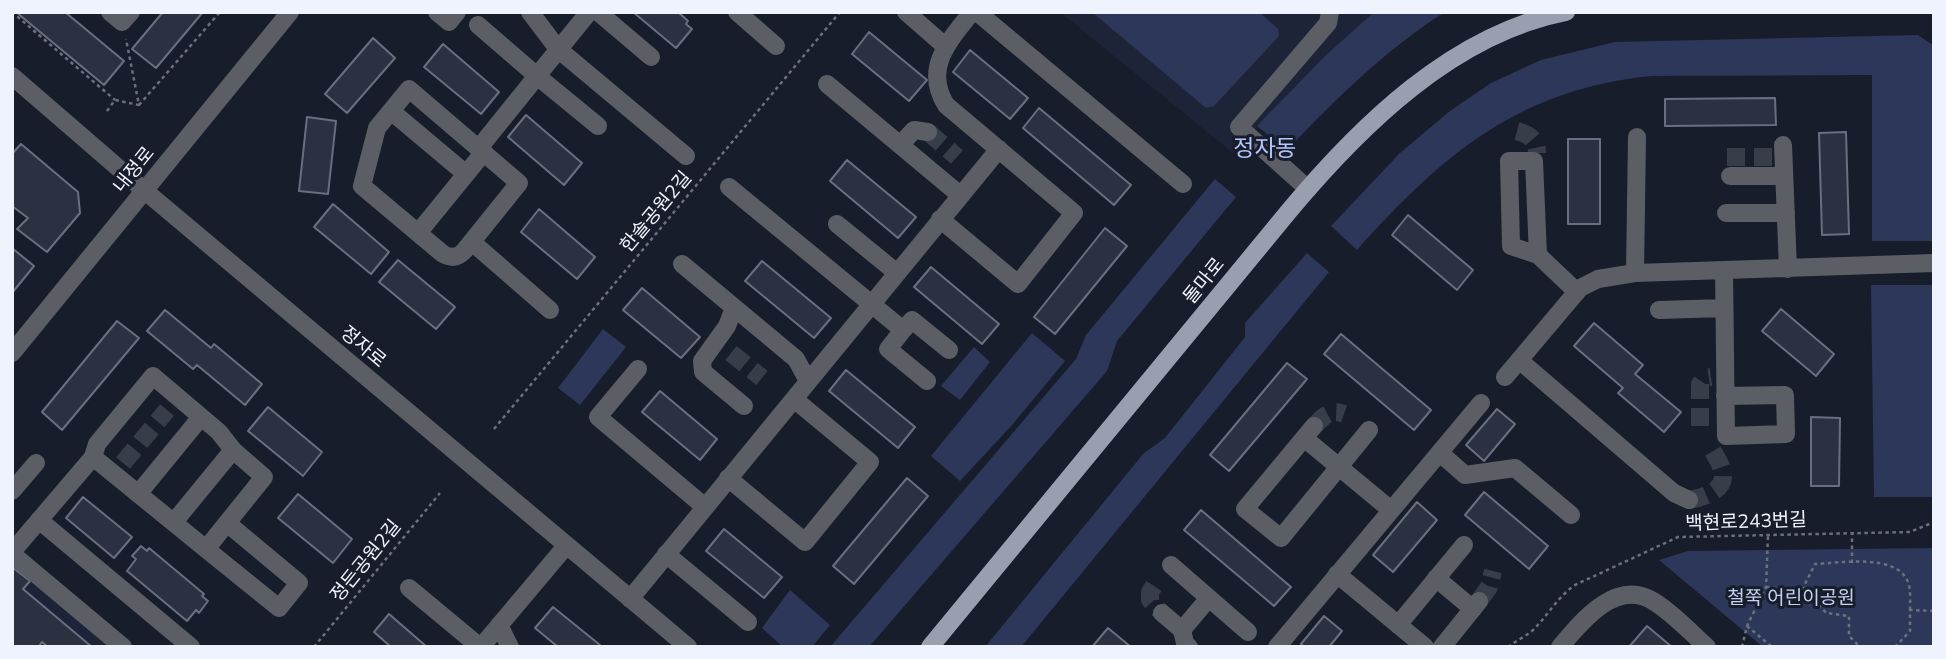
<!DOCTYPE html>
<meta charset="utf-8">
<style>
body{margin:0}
#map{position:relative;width:1946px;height:659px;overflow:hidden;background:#181d2b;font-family:Mulish,sans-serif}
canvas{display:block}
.frame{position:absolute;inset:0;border:14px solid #eff3fd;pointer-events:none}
</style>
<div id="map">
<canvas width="1946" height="659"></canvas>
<div class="frame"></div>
</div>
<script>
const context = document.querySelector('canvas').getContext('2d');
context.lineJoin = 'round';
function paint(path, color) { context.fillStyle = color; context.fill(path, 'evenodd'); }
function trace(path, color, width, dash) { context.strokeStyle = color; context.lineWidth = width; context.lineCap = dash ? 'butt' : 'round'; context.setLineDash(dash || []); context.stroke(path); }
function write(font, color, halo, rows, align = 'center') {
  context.font = font + ' Mulish,"Noto Sans KR",sans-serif'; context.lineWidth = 6; context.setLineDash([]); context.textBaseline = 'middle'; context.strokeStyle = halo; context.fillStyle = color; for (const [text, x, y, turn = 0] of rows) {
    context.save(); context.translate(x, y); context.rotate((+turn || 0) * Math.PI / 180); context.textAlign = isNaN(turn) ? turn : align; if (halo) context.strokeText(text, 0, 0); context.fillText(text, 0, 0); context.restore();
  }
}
const built = new Path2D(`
 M1060 12H1374L1326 55 1233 153Z
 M12 565 110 647H12Z`);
const green = new Path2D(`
 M1092 12H1259L1278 29 1279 36 1214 106 1206 108Z
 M1374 12H1445C1386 49 1335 100 1287 150L1257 126 1326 55Z
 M1918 35 1934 46V241H1872V75L1652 76C1519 89 1443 154 1357 250L1331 226 1400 153 1450 111 1491 83 1541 60 1615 42Z
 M1215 179 1236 197 1117 341 1107 371 869 647H830L1076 359 1086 335Z
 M1307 253 1329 272 1021 647H985L1144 453 1165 438 1245 337V323Z
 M1871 285H1934V497H1874Z
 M603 329 626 347 580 405 558 388Z
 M1032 333 1065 361 1012 425 960 481 931 456Z
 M974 347 990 362 960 400 941 386Z
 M1934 548V647H1763L1659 560 1688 551Z
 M790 590 830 625 812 647H783L762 628Z`);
const building = new Path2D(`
 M16 12H65L124 61 104 85Z
 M163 12H203L156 68 132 49Z
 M633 12H678L688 21 686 24 692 29 676 48Z
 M869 32 927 80 909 101 852 54Z
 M373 38 395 58 347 113 325 94Z
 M443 44 499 92 481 114 424 67Z
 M970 50 1028 98 1010 119 953 72Z
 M1775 98 1776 125 1665 126V99Z
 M1039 108 1131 185 1114 205 1023 128Z
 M526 115 582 163 564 185 508 137Z
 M307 117 336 121 328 194 299 191Z
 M1846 132 1849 234 1822 235 1819 133Z
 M1568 139H1600V224H1568Z
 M21 144 78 192 80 213 47 252 17 229 28 218 12 206V154Z
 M847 160 916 217 898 238 830 181Z
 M333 204 389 252 371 274 314 227Z
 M539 209 595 257 577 279 521 232Z
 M1408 215 1473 270 1457 290 1392 235Z
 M1105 228 1127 246 1055 334 1034 317Z
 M12 248 34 266 12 293Z
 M398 260 455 307 436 329 379 282Z
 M762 261 831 318 814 338 745 281Z
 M931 267 999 324 982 344 914 287Z
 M642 288 700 337 681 358 623 310Z
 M1781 309 1834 354 1816 376 1762 331Z
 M165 310 211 348 214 344 262 384 245 405 197 365 193 369 147 331Z
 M117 321 139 338 62 430 42 412Z
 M1594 323 1643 365 1635 374 1681 412 1664 432 1618 393 1623 388 1574 346Z
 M1341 334 1431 410 1414 430 1324 354Z
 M1287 363 1307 379 1229 471 1210 455Z
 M846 370 915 427 898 448 829 391Z
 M660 391 717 439 700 460 642 412Z
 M268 407 322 452 303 476 248 431Z
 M1497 409 1515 424 1484 461 1466 445Z
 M1811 417 1840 418 1839 486H1811Z
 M907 478 928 496 854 584 833 566Z
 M1484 492 1548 546 1529 569 1465 515Z
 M298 494 352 539 333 563 278 518Z
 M83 497 132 537 114 558 66 518Z
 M1417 502 1437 520 1393 572 1373 555Z
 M1201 510 1291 587 1274 606 1184 530Z
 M724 529 782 577 764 598 706 551Z
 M141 546 147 551 149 548 204 594 202 596 208 601 199 613 196 610 187 621 127 571 136 559 132 556Z
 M12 567 30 581 23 589 92 647H48L42 642 38 647H12Z
 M553 607 600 645 599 647H558L535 628Z
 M389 614 427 647H391L374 632Z
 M1324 616 1342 631 1329 647H1304L1301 644Z
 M1647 626 1672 647H1629Z
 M1108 628 1131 647H1092Z`);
const minorTunnel = new Path2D(`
 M1517 131C1528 134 1537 139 1537 153
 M928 132 957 157
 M1727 157H1774
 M731 353 762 378
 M1314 426C1324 416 1330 409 1344 414
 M1700 426V384L1704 378 1711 377
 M123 463 167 410
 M1689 500C1702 498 1725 491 1723 474 1722 465 1715 455 1711 448
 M1154 586 1150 592V600L1162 613
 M1479 601 1489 587 1493 571`);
const path = new Path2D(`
 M12 12 115 100
 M139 105 220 12
 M107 111 115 100 139 105 126 39
 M494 429 840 12
 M1852 563V533
 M1766 587 1802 590 1810 604 1818 602 1826 613 1849 616V636L1860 647
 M1802 590 1815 564C1840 563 1897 553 1908 582 1911 590 1910 603 1910 610
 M1747 626 1772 647
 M314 647 440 493
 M1508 647C1517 640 1529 635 1536 627 1549 613 1559 596 1575 585L1678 537 1910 532 1934 522
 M1742 647 1747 626 1766 587 1768 536
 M1895 647 1910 631V610L1934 611`);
const minor = new Path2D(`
 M110 12 122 22 131 12
 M437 12 449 22 457 12
 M530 12 558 49 686 156
 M589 12 537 76 598 126
 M598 12 651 57
 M737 12 776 46
 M906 12 945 46
 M977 12 1183 184
 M478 25 537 76 479 148
 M12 76 145 191 688 647
 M827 84 960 195
 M409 89 519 183 465 250C459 257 452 259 443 254L362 186 377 128Z
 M391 111 466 174
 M900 145 914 130 928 132
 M1783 145 1788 269
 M1730 176H1784
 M729 187 903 330 912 320 949 350
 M1308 189 1239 127 1328 23 1330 12
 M1726 213H1786
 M940 219 1018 284 1074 213 946 105C923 68 949 41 972 12
 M837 224 897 273
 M418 233 484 152
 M472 242 550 310
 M1538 255 1511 246 1509 161H1534L1538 255 1577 292
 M682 264 796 359 808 381
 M1724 270C1725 326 1725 381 1726 436L1786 434 1785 395 1725 396
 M1635 273 1637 137
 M734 308 727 326 702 361 703 372 744 406
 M1659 310 1724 308
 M903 330 888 349 927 381
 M12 353 290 12
 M1519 360 1674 493 1689 500
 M638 369 598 417 705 507
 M1505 377 1580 288 1598 279 1635 273 1934 263
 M1314 426 1245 509 1281 538 1369 430
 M1304 438 1391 510
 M1440 453 1465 475 1515 468 1571 515
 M728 478 805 542 870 462 794 399
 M12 491 36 463
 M138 494 201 417
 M39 520 191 647
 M174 522 233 450
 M206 549 279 608 299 583 227 523
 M12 552 93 457 97 444 153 376 219 432 233 450 264 477 206 549 93 457
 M12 554 123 647
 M666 554 748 622
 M1171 565 1248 632
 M1337 574 1425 647
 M1436 578 1473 609
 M409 588 480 647
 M630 599 999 149
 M1162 613 1182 630
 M499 625 510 647
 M1398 625 1464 545
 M481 647 566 546
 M1189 647 1185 643 1182 630 1209 598
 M1277 647 1481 403
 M1442 647 1479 601
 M1560 647C1581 622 1616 578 1653 601 1673 613 1690 632 1707 647`);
const major = new Path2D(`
 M930 647 1289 211C1360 126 1453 34 1566 12`);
const streetNames = [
 ["내정로",134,170,-51],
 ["한솔공원2길",656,212,-50],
 ["돌마로",1204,281,-51],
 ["정자로",363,347,40],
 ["백현로243번길",1746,522,-2],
 ["정든공원2길",366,561,-51]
];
const parkNames = [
 ["철쭉 어린이공원",1791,598]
];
const quarterNames = [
 ["정자동",1265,149]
];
paint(built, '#1e2438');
paint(green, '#2d375a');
paint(building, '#2b3140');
trace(building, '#696f81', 2);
trace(minorTunnel, '#383d4a', 18, [18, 9]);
trace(path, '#6b707c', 2.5, [3.5, 3.5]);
trace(minor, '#5b5e65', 18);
trace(major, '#999faf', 18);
write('19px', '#eff3fd', '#181d2b', streetNames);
write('19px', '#c5d0f2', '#181d2b', parkNames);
write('23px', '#b3c5fc', '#181d2b', quarterNames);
</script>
